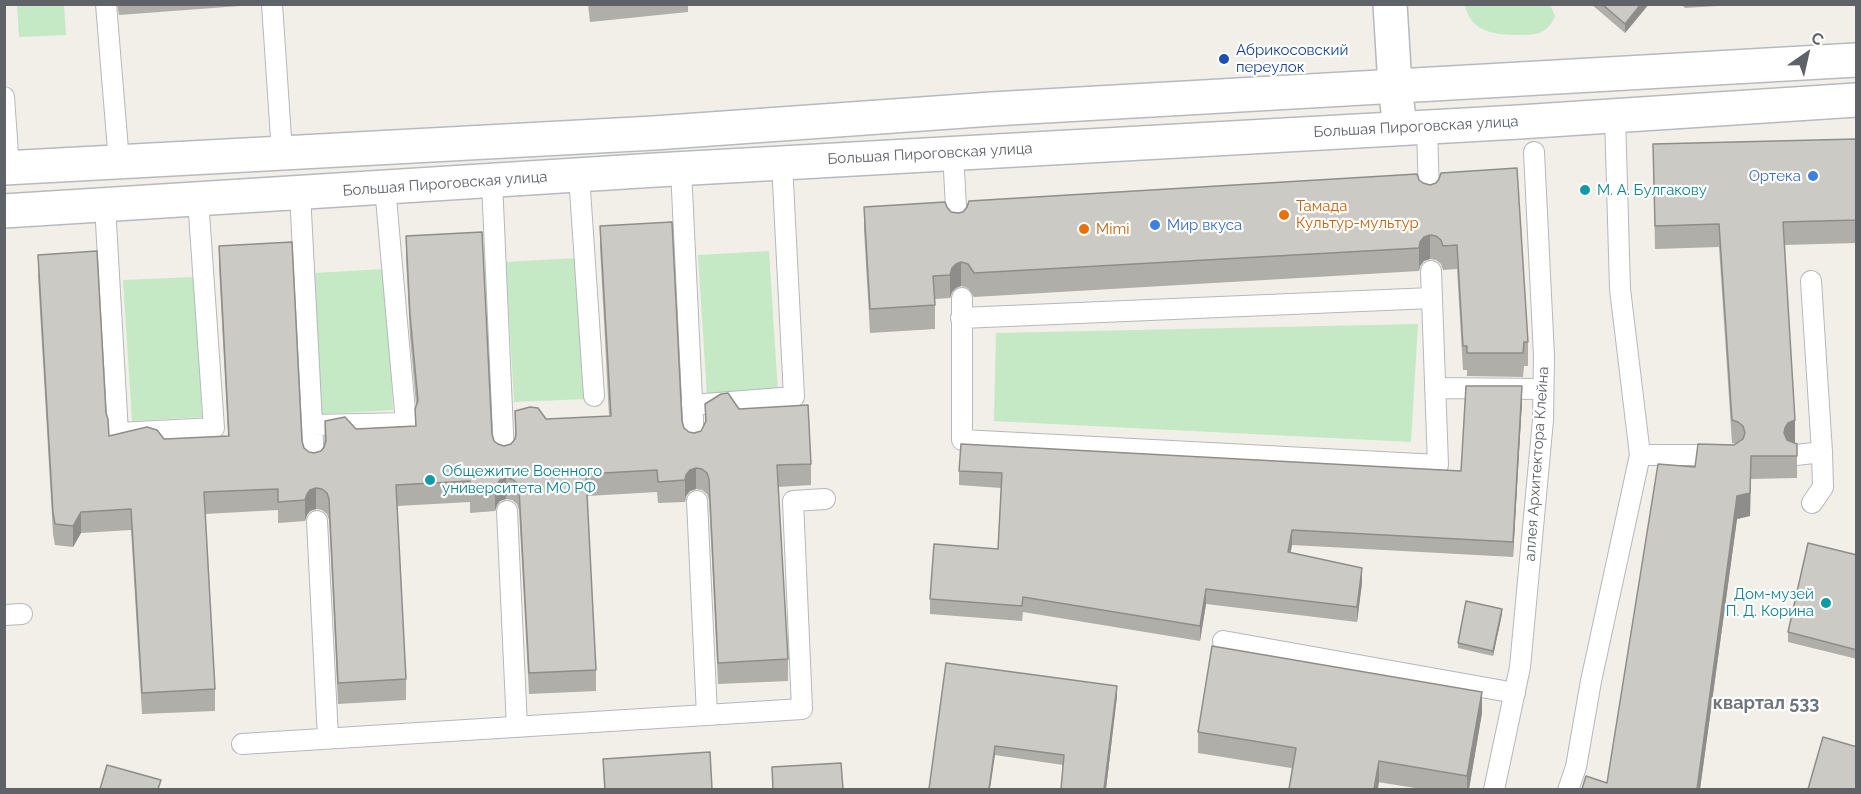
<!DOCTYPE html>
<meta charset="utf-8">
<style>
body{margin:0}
#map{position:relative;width:1861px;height:794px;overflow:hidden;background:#f1efe8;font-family:Raleway,sans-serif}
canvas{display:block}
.frame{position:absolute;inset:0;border:6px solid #5f6368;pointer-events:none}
.north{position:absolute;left:1777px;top:24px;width:60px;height:60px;-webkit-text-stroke:4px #fff;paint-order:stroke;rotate:34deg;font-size:16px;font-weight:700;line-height:24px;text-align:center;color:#5f6368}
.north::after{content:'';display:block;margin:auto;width:21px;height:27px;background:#5f6368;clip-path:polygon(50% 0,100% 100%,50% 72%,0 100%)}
</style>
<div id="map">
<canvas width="1861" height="794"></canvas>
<div class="frame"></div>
<div class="north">С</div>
</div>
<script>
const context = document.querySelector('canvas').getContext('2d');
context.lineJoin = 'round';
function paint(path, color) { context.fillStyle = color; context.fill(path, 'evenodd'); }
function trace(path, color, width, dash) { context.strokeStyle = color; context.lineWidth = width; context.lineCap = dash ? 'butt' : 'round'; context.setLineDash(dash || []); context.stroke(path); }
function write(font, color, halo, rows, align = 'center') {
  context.font = font + ' Raleway,sans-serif'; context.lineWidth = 4.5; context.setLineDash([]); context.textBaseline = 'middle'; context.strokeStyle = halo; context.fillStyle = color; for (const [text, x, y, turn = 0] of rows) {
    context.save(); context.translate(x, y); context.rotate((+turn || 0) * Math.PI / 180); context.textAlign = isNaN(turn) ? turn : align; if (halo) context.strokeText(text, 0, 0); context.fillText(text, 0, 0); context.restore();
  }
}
const green = new Path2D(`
 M17 5H64L66 35 19 37Z
 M1465 5H1550L1555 16C1547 35 1535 35 1516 35 1492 34 1471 32 1465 5Z
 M769 251 778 392 707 396 698 255Z
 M576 258 585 399 514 402 506 262Z
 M385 269 393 410 322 414 314 273Z
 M194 277 202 417 132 421 123 280Z
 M1418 324 1411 442 994 421 996 333Z`);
const service = new Path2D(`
 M106 4 119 162
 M272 4 282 153
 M4 97 9 168
 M1615 116 1620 289 1640 455H1722
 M1427 127 1429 197
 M953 153 957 225
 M681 169 694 442
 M579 175 594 396
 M492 181 504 455
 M300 193 314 462
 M105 205 118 433 214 428 198 199
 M1811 281 1822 452
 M962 298V440L1438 465 1431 271
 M961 318 1432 298
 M1435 388 1543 389
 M692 405 794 397 782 163
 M312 425 406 423 385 187
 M1796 455 1822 452 1823 487 1812 503
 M697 501 707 715
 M507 511 517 727
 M317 521 328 738
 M4 615 22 614
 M1223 641 1515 693
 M242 744 802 709 793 501 825 499
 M1494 790 1520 667 1543 420 1544 356 1534 152
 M1568 790 1576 767 1591 681 1640 455`);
const minor = new Path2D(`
 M1390 4 1395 86 1400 128`);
const secondary = new Path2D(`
 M4 168 654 133 992 109 1856 60
 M4 211 656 170 1519 122 1856 100`);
const wall = new Path2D(`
 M117 4H240V6L119 15Z
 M588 4H688V12L590 22Z
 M1591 4H1649L1625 33Z
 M1681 4H1748L1685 8Z
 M1857 139V243L1784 245 1795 443 1797 456V478L1751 479 1750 516 1737 519 1700 789H1582L1607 783 1695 467 1736 444 1732 443 1719 247 1655 249 1653 144Z
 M1419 180 1528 342V366H1524L1523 377 1467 376V370H1463L1457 269 1443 270 1441 264 1436 260 1430 259 1424 261 1420 266 1419 271 974 297 968 288 961 286 956 288 952 292 950 298 935 299V329L870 333 864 230V207H947L951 212 958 213Z
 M600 226 684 428 689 432 694 433 701 431 705 422V404L739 409 811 464V485L778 487 788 659V681L718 684 709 500 707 494 702 490 696 489 690 491 686 496 685 502 658 503 657 492 587 496 596 670V691L529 694 519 510 517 504 512 500 506 499 500 501 497 505 495 511 470 513V502L397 506 406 679V700L338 704 329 520 327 514 322 510 316 509 310 511 307 515 305 521 278 523V510L205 514 215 689V711L142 714 131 530 81 533 73 547 55 545 53 534 38 277V255L106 413 109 436 164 439 228 436 219 267V246L304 448 309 452 314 453 321 451 324 447 325 421 356 429 415 426V409L416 405 410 336 406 257V236L494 441 498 444 504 446 511 444 515 439V411L546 419 609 416 600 247Z
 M1522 401 1513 557 1292 545 1290 553 1362 583 1357 622 1206 604 1200 641 1023 612 1022 621 930 614V599L998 549 1001 488 959 485V471H1461Z
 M1857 555V659L1788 642V632Z
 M1502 614 1493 656 1458 648V643Z
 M946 663 1117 696 1106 789H1061L1063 765 995 755Z
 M1482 713 1469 789H1421L1198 753V732Z
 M603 759 712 789H604Z`);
const shadedWall = new Path2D(`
 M1641 4H1649L1625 33V24Z
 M1430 235V259L1424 261 1420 266 1419 271V248L1420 242 1424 237Z
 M961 262V286L956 288 952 292 950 298V275L952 268 956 264Z
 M1522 386V401L1513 557V542Z
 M1795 420V443L1788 446 1784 433 1785 428 1788 423Z
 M1751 456 1750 516 1737 519 1700 789H1697L1737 496Z
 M696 468V489L690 491 686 496 685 502V480L686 475 690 470Z
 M506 478V499L500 501 497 505 495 511V490L497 484 500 480Z
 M316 488V509L310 511 307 515 305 521V500L307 494 310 490Z
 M81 512V533L73 547V526Z
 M1292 530V545L1288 567V552Z
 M1362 568V583L1357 622V607Z
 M1206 589V604L1200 641V626Z
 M1502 609V614L1493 656V651Z
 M1117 686V696L1106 789H1104Z
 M1482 692V713L1469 789H1467V776Z
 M995 746V755L990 789H989Z
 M1379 761V782L1378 789H1374Z`);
const building = new Path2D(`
 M1602 4H1641L1625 24Z
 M1857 139V220L1783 222 1795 420 1788 423 1785 428 1784 433 1787 440 1797 444V456H1751L1750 493 1737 496 1697 789H1582L1586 776 1607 783 1658 464 1695 467 1698 444 1734 445 1743 439 1745 433 1743 426 1738 422 1732 420 1719 224 1655 226 1653 144Z
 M1517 168 1528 342H1524L1523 353H1467V346H1463L1457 245 1443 246 1441 240 1436 236 1430 235 1424 237 1420 242 1419 248 974 273 968 264 961 262 956 264 952 268 950 275 933 276 935 305 870 309 864 207 945 202 947 207 951 212 958 213 963 212 967 207 969 201 1417 174 1419 180 1423 183 1430 185 1436 183 1439 179 1441 173Z
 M672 222 682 421 684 428 689 432 694 433 701 431 706 421 705 404 721 394 728 393 739 409 808 405 811 464 777 465 788 659 718 663 709 479 707 473 702 469 696 468 690 470 686 475 685 480 658 482 657 470 586 474 596 670 529 673 519 489 517 483 512 479 506 478 500 480 497 484 495 490 470 492V481L396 485 406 679 338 683 329 499 327 493 322 489 316 488 310 490 307 494 305 500 278 502V489L204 492 215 689 142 693 131 509 81 512 73 526 55 524 53 513 38 255 97 251 106 413 108 419 109 436 147 427 157 430 164 439 229 436 219 246 292 242 302 441 304 448 309 452 314 453 321 451 324 447 326 441 325 421 345 417 356 429 416 426 415 409 418 401 410 315 406 236 482 232 492 434 494 441 498 444 504 446 511 444 515 439 516 434 515 411 530 407 538 408 546 419 611 416 600 226Z
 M1466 386H1522L1513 542 1292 530 1288 552 1362 568 1357 607 1206 589 1200 626 1023 597 1022 606 930 599 934 544 998 549 1002 473 959 471 961 444 1461 471Z
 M1808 543 1857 555V650L1788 632Z
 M1466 601 1502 609 1493 651 1458 643Z
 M1212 646 1482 692 1467 776 1379 761 1374 789H1289L1296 748 1198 732Z
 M946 663 1117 686 1104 789H1061L1064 755 995 746 989 789H929Z
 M1823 737 1857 747V789H1808Z
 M710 752 712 789H605L603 759Z
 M841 763 843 789H773L772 767Z
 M107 765 161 780 158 789H100Z`);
const markers = [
 [1224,59,6,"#1a4fb4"],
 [1813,176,6,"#3f7fe0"],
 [1585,190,6,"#0f9aa8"],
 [1284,215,6,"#e8710a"],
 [1155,225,6,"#3f7fe0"],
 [1084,229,6,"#e8710a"],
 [430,480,6,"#0f9aa8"],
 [1826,603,6,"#0f9aa8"]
];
const transitNames = [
 ["Абрикосовский",1236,50],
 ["переулок",1236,67]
];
const streetNames = [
 ["Большая Пироговская улица",1416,127,-3],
 ["Большая Пироговская улица",930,154,-3],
 ["Большая Пироговская улица",445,184,-4],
 ["аллея Архитектора Клейна",1537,464,-86]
];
const shopNames = [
 ["Ортека",1801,176],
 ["Мир вкуса",1167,225,"left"]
];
const cultureNames = [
 ["М. А. Булгакову",1597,190],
 ["Общежитие Военного",442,471],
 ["университета МО РФ",442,488],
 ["Дом-музей",1814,594,"right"],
 ["П. Д. Корина",1814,611,"right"]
];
const foodNames = [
 ["Тамада",1296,206],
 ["Культур-мультур",1296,223],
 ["Mimi",1096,229]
];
const quarterNames = [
 ["квартал 533",1766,704]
];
paint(green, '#c5e8c5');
trace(service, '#b5b8bc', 22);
trace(minor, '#b5b8bc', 36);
trace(secondary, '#b6babf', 36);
trace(service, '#fff', 20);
trace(minor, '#fff', 33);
trace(secondary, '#fff', 33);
paint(wall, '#afaea9');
paint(shadedWall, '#8f8d8a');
paint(building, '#cccac5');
trace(building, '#8f8d8a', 1.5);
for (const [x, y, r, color] of markers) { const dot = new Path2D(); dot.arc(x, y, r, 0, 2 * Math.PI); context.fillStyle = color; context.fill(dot); trace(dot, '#fff', 2); }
write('15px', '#164399', '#fff', transitNames, 'left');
write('15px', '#5f6368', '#fff', streetNames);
write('15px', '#366cbe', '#fff', shopNames, 'right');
write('15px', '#0d838f', '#fff', cultureNames, 'left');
write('15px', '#c56008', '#fff', foodNames, 'left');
write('bold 18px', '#70757a', '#fff', quarterNames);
</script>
